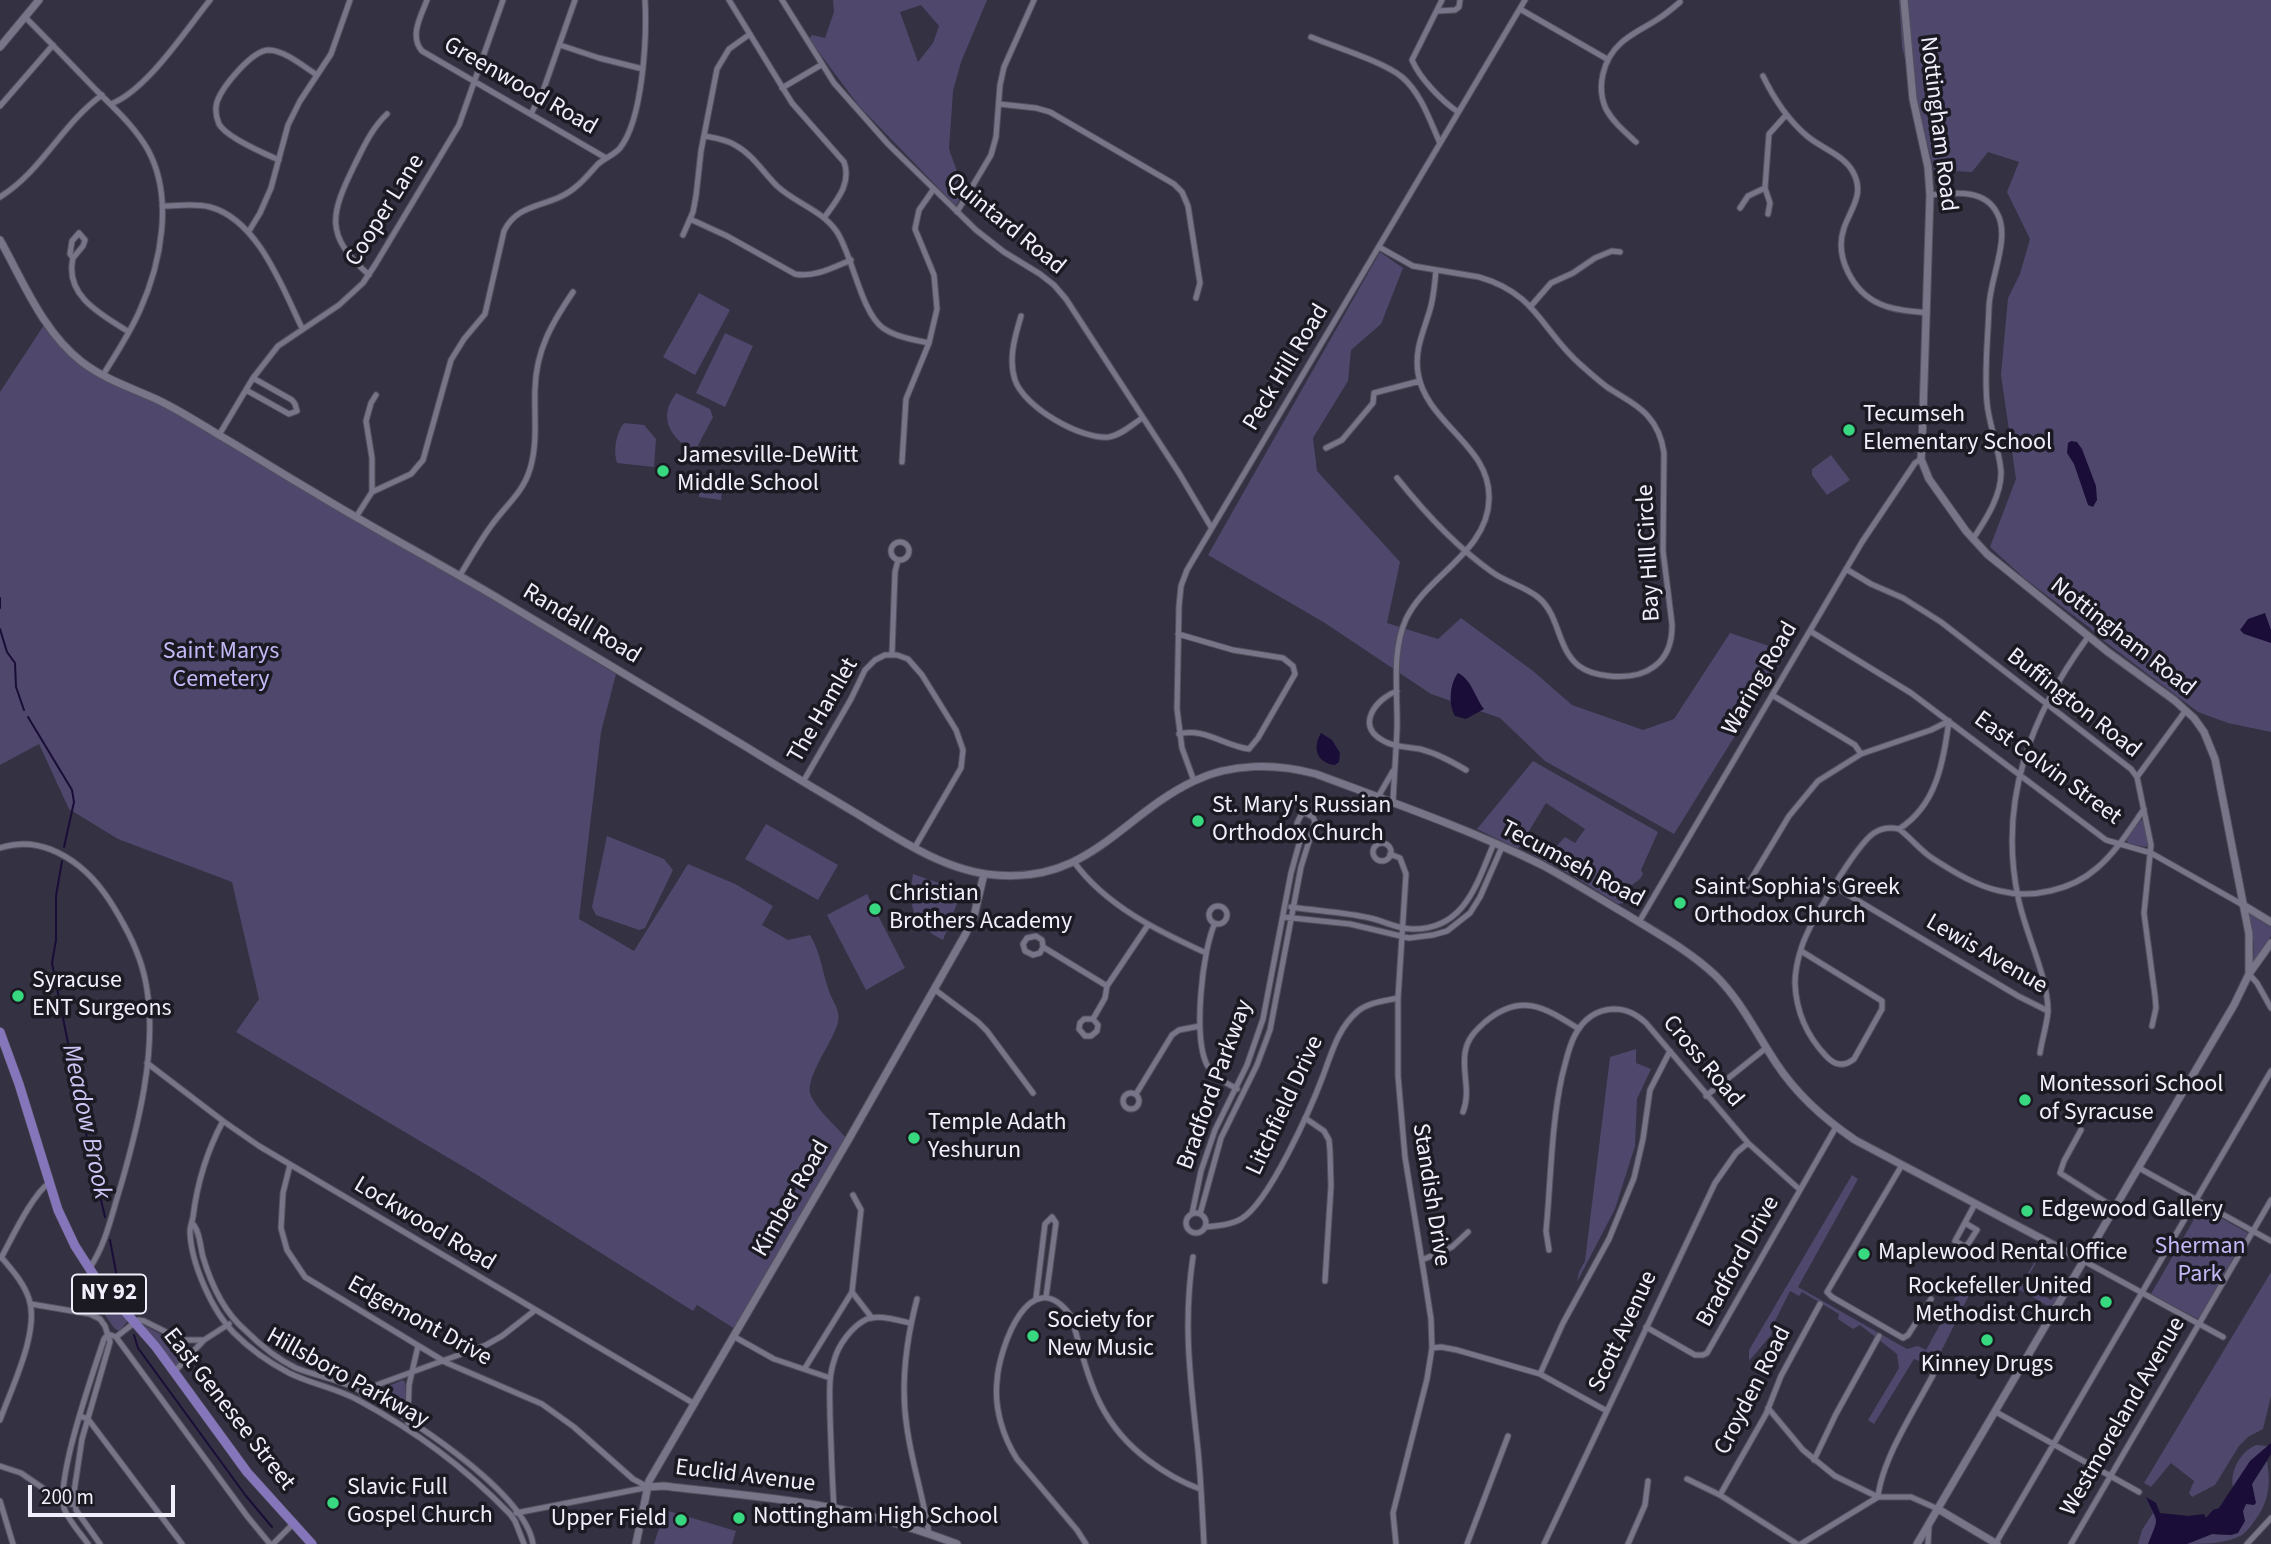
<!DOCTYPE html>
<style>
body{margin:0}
#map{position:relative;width:2271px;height:1544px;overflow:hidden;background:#343142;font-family:"Source Sans 3",sans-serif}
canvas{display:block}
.scale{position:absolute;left:28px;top:1485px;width:147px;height:32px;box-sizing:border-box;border:4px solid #f1effb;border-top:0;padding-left:9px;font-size:21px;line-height:24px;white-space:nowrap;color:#f1effb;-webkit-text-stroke:5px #1b1a22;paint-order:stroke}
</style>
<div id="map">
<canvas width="2271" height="1544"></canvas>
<div class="scale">200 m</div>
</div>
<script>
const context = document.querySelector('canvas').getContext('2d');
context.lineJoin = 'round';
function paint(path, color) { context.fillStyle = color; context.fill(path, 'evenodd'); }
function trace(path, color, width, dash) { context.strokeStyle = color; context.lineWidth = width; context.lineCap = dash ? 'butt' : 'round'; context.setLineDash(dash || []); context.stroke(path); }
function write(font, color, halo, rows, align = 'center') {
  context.font = font + ' "Source Sans 3",sans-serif'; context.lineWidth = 7; context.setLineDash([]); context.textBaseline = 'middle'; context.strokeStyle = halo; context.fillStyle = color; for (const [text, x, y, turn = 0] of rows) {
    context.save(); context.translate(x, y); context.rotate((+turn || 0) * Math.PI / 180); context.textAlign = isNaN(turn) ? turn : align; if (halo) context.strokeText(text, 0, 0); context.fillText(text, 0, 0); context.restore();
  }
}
const green = new Path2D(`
 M833 0H987L961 62 953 91 949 149 964 191 956 206 859 106 809 39 812 35 825 38 834 12ZM921 5 939 26 933 43 918 62 900 12Z
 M1899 0H2271V732L2228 723 2198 712 2100 638 2090 628 2024 578 1990 547 2016 479 2001 375 2008 298 2020 274 2030 239 2007 192 2019 162 1988 152 1972 172 1934 170 1902 47Z
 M1380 252 1403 268 1381 324 1351 350 1348 381 1313 438 1317 471 1400 562 1387 623 1438 639 1461 618 1533 671 1572 705 1643 730 1674 719 1730 633 1787 652 1674 834 1545 761 1500 718 1431 694 1325 623 1208 555Z
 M699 293 730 310 695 375 663 357Z
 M46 322 84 364 158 401 593 655 592 660 616 674 601 732 579 919 634 951 688 864 735 884 773 906 762 925 788 940 810 935C821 953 822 972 829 991 832 1001 841 1010 838 1022 834 1041 803 1079 811 1096 818 1111 835 1125 846 1138L735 1329 697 1305 693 1311 474 1173 236 1032 259 999 232 882 118 839 69 809 39 744 0 765V392Z
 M725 333 753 346 725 407 696 393Z
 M676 393 710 409 713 417 695 451C679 444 663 428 668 409 669 404 673 398 676 393Z
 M624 423 644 425 656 439 654 467 617 463C613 451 616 433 624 423Z
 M1831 455 1850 480 1827 495 1812 475V469Z
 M701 477 723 480 721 500 699 497Z
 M1533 761 1658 832 1641 870 1643 874 1640 879 1633 884 1623 903 1618 904 1575 877 1531 854 1535 845 1550 853 1565 837 1575 843 1585 829 1546 803 1518 849 1477 829Z
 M2141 820H2144L2148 846 2145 847 2128 843 2126 839Z
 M766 824 838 865 818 900 745 859Z
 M607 836 664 859 673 870 645 928 639 930 596 915 592 907Z
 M913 874 956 889 959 898 943 940C912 924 908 907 913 874Z
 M867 894 905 968 866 990 827 915Z
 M2249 913 2271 927V936L2253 964 2254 945Z
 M1636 1049V1063L1651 1069 1637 1099 1635 1146 1615 1209 1577 1282 1579 1272 1585 1261 1610 1057Z
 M1852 1175 1858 1179 1798 1287 1907 1349 1918 1346 1926 1350 1958 1292 1952 1286V1276L1971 1291 1932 1370 1926 1367 1925 1363 1914 1359 1874 1424 1868 1420 1899 1368 1897 1354 1860 1325 1853 1329 1838 1319 1839 1314 1802 1292 1799 1296 1790 1291 1771 1329 1772 1334 1749 1361V1350Z
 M2201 1207 2248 1233 2198 1319 2151 1294Z
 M2045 1248 2048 1249 2047 1253 2042 1252 2024 1284 2051 1300 2061 1287 2063 1288 2049 1312 2046 1310 2048 1306 2020 1290 2017 1292 2042 1249Z
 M2271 1272V1396L2263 1429 2248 1437 2239 1446 2215 1485 2192 1497 2189 1493 2194 1481 2171 1463 2151 1487 2144 1483Z
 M109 1304 114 1306 128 1321 119 1331 114 1328 103 1312Z
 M143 1325 187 1348 189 1355 178 1366 174 1365Z
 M403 1380 405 1382 406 1410 403 1413H399L373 1397 376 1391Z
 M2256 1445 2268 1446 2250 1462 2233 1487C2230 1471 2240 1452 2256 1445Z
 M2267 1461C2271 1485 2269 1503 2253 1523 2250 1527 2246 1532 2242 1535 2225 1544 2205 1544 2187 1544L2212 1534 2231 1535 2246 1504 2250 1503 2252 1484Z
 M2146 1498C2160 1520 2158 1521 2148 1544H2138L2142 1530 2153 1513Z
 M665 1510 736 1531 732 1544H654Z`);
const water = new Path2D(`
 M2071 441 2077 442 2082 449 2096 486 2097 500 2093 507 2088 505 2074 464 2067 453 2068 443Z
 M2265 613 2271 630V643L2244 634 2240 630 2248 619Z
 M1458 673C1471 679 1475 697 1484 709L1466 719 1455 716C1448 704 1450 683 1458 673Z
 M1321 733 1332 740 1340 753 1339 762 1335 765C1317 763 1312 748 1321 733Z
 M2271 1443V1454L2252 1484 2256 1503 2254 1505 2246 1504 2243 1511 2245 1521 2238 1533 2231 1535 2212 1534 2187 1544H2148C2161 1513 2157 1525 2146 1497L2156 1503 2160 1513 2189 1516 2204 1514 2206 1518 2213 1510 2219 1508 2250 1461Z`);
const stream = new Path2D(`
 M0 598V608
 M0 629 7 652 15 663 16 687 24 710
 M28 717 72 790 74 802 64 847
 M62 861 56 896V940L52 963 89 1148 105 1217
 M110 1240 118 1283
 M134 1335 138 1348 246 1496 272 1527`);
const minor = new Path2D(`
 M427 0C421 16 409 36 422 51L606 158
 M729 0 792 103 844 162C852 184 836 201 824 218
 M782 0 834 83 888 144 976 230 1004 252 1040 274 1054 285 1066 299 1179 473 1211 527
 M1442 0 1412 60C1420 79 1442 101 1458 112
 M1520 9 1607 59
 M1438 11 1455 10 1459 7 1460 0
 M25 17C49 41 72 65 96 90 115 109 135 127 148 150 174 198 161 263 140 310 130 333 116 354 103 375
 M1311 37C1335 47 1384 62 1402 77 1421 93 1430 121 1440 143
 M560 45 599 58 643 69
 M1763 76C1774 99 1787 119 1807 136 1821 148 1844 155 1853 172 1865 194 1851 208 1844 228 1834 257 1853 292 1880 304 1895 311 1912 311 1927 313
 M782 88 821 65
 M111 104C147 90 185 31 210 0
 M999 104 1036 108 1050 112 1174 184 1182 192 1188 206 1200 283 1196 298
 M0 106 53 45
 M531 114 544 88 575 0
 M704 136C715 138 725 139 735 145 752 154 763 172 777 186 795 203 822 210 837 232 853 257 861 312 883 328 896 337 914 340 929 343
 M1636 142C1625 132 1613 122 1606 109 1596 87 1603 59 1621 43 1632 33 1646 27 1658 19 1666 14 1673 8 1680 2
 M279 160C265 154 226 137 219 124 216 117 215 109 217 102 222 87 252 50 269 50 286 51 304 67 317 75
 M1765 188 1769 134 1786 115
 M1930 195C1953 193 1984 188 1997 213 2011 238 1990 277 1989 307 1988 338 1984 371 1987 403 1989 425 1999 448 2001 471 2002 495 1986 519 1973 539
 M0 197C42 171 62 124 102 95
 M162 206C178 206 195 203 210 207 258 220 282 287 302 328
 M1740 208 1748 196 1765 188 1770 203 1768 214
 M957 212 991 155 996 137 1000 85 1004 67 1034 0
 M690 219 727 236 795 274C814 278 834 267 851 260
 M249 231 260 213 271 188 288 125 300 101 331 54 350 0
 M79 233 85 240 83 246 73 258 70 254 72 241Z
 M683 235 693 212 696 196 701 151 717 69 729 49 750 34
 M1379 247 1413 266 1479 277C1538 294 1542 332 1582 366 1590 373 1599 381 1607 387 1620 396 1636 403 1647 415 1657 426 1662 438 1664 453L1663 551 1672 624C1673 663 1646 680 1609 676 1599 675 1587 672 1579 666 1557 649 1560 616 1539 598 1525 586 1507 583 1492 572 1455 546 1425 513 1397 478
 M73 258C64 296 102 315 129 332
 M369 275C324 235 330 215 355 164 364 146 372 128 387 114
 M1531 306 1551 283 1573 273 1595 258 1612 251 1620 252
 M1021 316C1015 336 1008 359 1015 380 1024 407 1081 440 1109 437 1121 435 1132 425 1142 418
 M246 390 289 414 297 411 295 404 292 400 253 378
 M219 435 253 378 278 346 339 305 363 283 375 265 459 125 503 0
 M1326 448 1342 440 1373 403 1374 393 1420 381
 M902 462 906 399 929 343 937 309 934 275 915 229 919 210 933 190
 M372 492 411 474 423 460 451 360 464 339 485 314 504 231C516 206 540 207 562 196 577 189 587 176 598 164 605 158 614 155 620 148 643 119 647 37 645 0
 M356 517 372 492V458L366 421 371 403 376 395
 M891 551a9 9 0 1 1 18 0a9 9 0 1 1-18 0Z
 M1846 569 1871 584 1903 598 1941 622 2131 769 2137 777 2151 845 2144 913 2155 996 2156 1008 2152 1026
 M460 575C470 559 480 541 491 526 505 506 523 493 530 469 538 443 534 416 535 389 536 350 552 323 573 292
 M1810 631 1911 693 2106 840 2151 853 2243 905
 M1178 634 1233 650 1283 658 1293 666 1295 674 1258 738 1249 749C1225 746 1203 727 1179 734
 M892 654 895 572 898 560
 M1397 691C1377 698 1355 725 1382 740 1392 747 1408 747 1420 749 1436 753 1451 761 1466 770
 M1772 695 1855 745 1861 754
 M2137 777 2186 710
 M1194 781 1182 748 1177 709 1179 606 1181 586 1187 570 1525 0
 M803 782 851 699 865 670 875 660 885 655H897L908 659 922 675 956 730 963 750 961 768 915 847
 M1378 797 1393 771
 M1393 803C1394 778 1396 754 1397 729 1398 693 1391 652 1406 619 1427 575 1488 552 1489 499 1491 445 1426 424 1418 373 1414 348 1425 329 1431 306 1434 294 1435 282 1436 270
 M1899 829C1911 838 1920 850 1932 858 1952 871 1976 886 2000 891 2032 899 2072 890 2097 868 2116 852 2130 829 2144 809
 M1373 852a9 9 0 1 1 18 0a9 9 0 1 1-18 0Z
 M0 848C30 838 56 848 79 866 99 882 112 903 124 925 135 945 144 968 147 990 157 1051 138 1126 121 1185 112 1213 106 1245 89 1269
 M1390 854 1400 858 1406 874 1398 998V1076L1405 1157 1425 1280 1431 1319 1432 1348 1427 1379 1393 1513 1396 1544
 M1074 862C1106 906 1158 931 1206 953
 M1747 886 1789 816 1818 781 1861 754 1931 730 1949 721
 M1835 887 2018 996 2048 1011
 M1209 915a9 9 0 1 1 18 0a9 9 0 1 1-18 0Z
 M1291 907C1317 911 1345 912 1370 918 1384 921 1397 929 1412 929 1465 930 1477 883 1494 843
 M1283 917 1350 924 1409 938 1433 935 1447 931 1470 913 1480 897 1502 847
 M1639 922 1862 542 1915 463 1921 459
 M1215 923C1202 951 1193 1037 1207 1065 1214 1076 1225 1083 1237 1089
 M1043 947 1040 953 1033 955 1025 951 1023 944 1027 938 1036 936 1042 940 1043 947 1107 986
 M1801 951 1882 1001V1009L1854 1059C1844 1067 1835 1066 1826 1056 1807 1036 1796 1011 1795 983 1795 971 1798 958 1802 946 1809 924 1856 845 1874 833 1882 828 1890 827 1899 829 1937 805 1943 762 1949 721
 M2249 974 2257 983 2271 1008
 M934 989 978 1022 987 1031 1033 1093
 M1093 1019 1098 1025 1097 1031 1091 1036H1085L1079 1029 1080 1023 1084 1019H1093L1105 998 1107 986 1148 925
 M2040 1053C2042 1039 2047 1025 2048 1011 2048 976 2025 933 2018 897 1998 800 2031 715 2088 637
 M147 1063 223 1121 259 1146 693 1403
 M1123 1101a8 8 0 1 1 16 0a8 8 0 1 1-16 0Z
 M1136 1094 1172 1035 1179 1030 1200 1026
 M1706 1096 1766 1048
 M1463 1112C1471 1092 1462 1073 1465 1053 1467 1039 1475 1031 1485 1022 1521 992 1544 1007 1579 1029
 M1305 1118 1324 1131 1329 1140 1330 1151 1331 1186 1325 1281
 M223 1121C207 1151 197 1184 193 1217 192 1222 190 1227 190 1232 191 1263 212 1311 234 1333 249 1348 270 1363 289 1373 311 1384 336 1388 358 1400 417 1432 463 1466 510 1514L515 1521 524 1544
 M2081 1130 2064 1161 2060 1173 2115 1208
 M290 1165 283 1193 281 1228 287 1250 305 1277 447 1363 542 1404 574 1427 633 1479 648 1487
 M1902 1165 1827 1292 1832 1297 1903 1338 1908 1335 1931 1299
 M2139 1168 2271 1241
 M1186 1223a10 10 0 1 1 20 0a10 10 0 1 1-20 0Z
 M1192 1214 1201 1171 1215 1130 1247 1065 1263 1019 1291 873 1301 837 1297 823 1301 815 1305 813 1313 817 1315 822 1301 867 1270 1030 1257 1065 1221 1138 1200 1214
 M192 1223C200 1231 200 1246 203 1257 211 1284 224 1312 245 1330 260 1345 277 1359 296 1368 316 1376 338 1379 357 1389 402 1413 525 1491 533 1544
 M1965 1223 1977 1230 1968 1244 1964 1246 1955 1241 1975 1204
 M1205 1227C1217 1226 1230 1225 1241 1219 1269 1203 1311 1108 1323 1076 1332 1052 1338 1028 1358 1011 1369 1002 1385 1001 1398 998
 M1549 1250 1546 1231C1551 1180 1551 1127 1562 1076 1566 1062 1568 1048 1575 1035 1583 1020 1595 1010 1613 1009 1627 1009 1636 1014 1646 1023L1748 1143 1799 1189
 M1193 1257C1183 1323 1190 1376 1197 1441 1201 1475 1202 1510 1204 1544
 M1 1258C12 1238 32 1195 49 1183
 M1422 1260 1452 1247 1468 1232
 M2084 1261 2223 1337
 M852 1292 872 1318
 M1036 1298 1045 1224 1052 1217 1056 1223 1046 1297
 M917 1299C906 1341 900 1384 907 1428 912 1464 924 1499 929 1534
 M31 1304 90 1314 100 1319 105 1326 110 1342 82 1439 74 1492 76 1510 100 1544
 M92 1315 111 1295
 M1646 1327 1695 1355H1703L1707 1353 1836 1127
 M108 1334 116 1337 247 1516 270 1544
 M733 1336 774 1359 830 1378
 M116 1337 138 1320 144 1321 182 1340H204
 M1432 1348 1441 1347 1457 1350 1540 1374 1607 1411
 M805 1368 852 1292 861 1210 853 1195
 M174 1372 204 1340 229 1324
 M1540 1374 1563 1323 1609 1239 1634 1178 1643 1139 1650 1090 1670 1051
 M362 1394 371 1387 486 1345 502 1336 534 1311
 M1768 1408 1803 1450 1835 1476 1878 1497H1911L1938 1509
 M1996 1412 2139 1492
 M80 1416 88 1419 182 1544
 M0 1420C11 1389 40 1331 29 1299 24 1283 12 1270 2 1258
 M408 1423 409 1385 418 1346
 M1814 1460 1836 1414 1879 1336
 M0 1466 21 1473 63 1502 75 1505
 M1687 1479 1720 1495 1797 1544
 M1720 1495 1766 1414 1781 1376 1820 1304
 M0 1501 13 1544
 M834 1508C832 1477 831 1446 830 1415 830 1397 828 1378 834 1361 838 1345 852 1326 867 1319 880 1314 898 1321 911 1323
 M516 1513 644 1488
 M1996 1543 2271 1071
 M88 1544C81 1534 68 1520 64 1508 56 1477 93 1373 104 1339L108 1334
 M273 1544 293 1524
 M1086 1544 1077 1530 1017 1459C1003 1437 994 1408 997 1381 999 1348 1030 1260 1071 1316 1089 1376 1095 1420 1148 1460 1165 1473 1181 1482 1200 1489
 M1467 1544 1508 1436
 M1544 1544 1715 1183 1736 1153 1748 1143
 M1628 1544 1645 1505 1648 1481
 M1801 1544 1878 1497C1882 1459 1915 1409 1933 1375
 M1928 1544 1929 1526
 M2071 1544 2271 1200
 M2247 1544 2271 1518`);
const tertiary = new Path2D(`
 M1904 0 1913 99 1928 167 1930 195 1922 444 1921 459 1929 479 1966 531 1987 554 2108 652 2174 700 2194 718 2204 732 2215 759 2249 934V974L2234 1005 1917 1544
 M0 47 39 0
 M0 240C23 281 43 332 82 362 104 379 132 388 158 400 179 410 199 423 219 435 250 453 281 473 312 491 374 529 439 563 501 600 584 649 665 699 748 748 783 770 819 791 854 812 897 838 944 871 995 875 1089 884 1122 815 1194 781 1231 763 1276 763 1316 774 1391 802 1469 829 1542 865 1570 880 1597 897 1624 913 1655 932 1690 951 1716 976 1742 1002 1756 1033 1776 1063 1797 1095 1824 1119 1855 1140L2084 1261
 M2243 905 2271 922
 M2249 974 2271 943
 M648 1487 664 1486C721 1493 778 1497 834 1508 876 1516 917 1529 957 1544
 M1938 1509 1997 1544
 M636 1544 649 1481 850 1137 965 935 974 916 984 874`);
const primary = new Path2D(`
 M0 1032 19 1084 58 1210 75 1246 95 1277 156 1347 247 1472 312 1544`);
const markers = [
 [1849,430,7,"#38d880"],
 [663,471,7,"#38d880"],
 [1198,821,7,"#38d880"],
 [1680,903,7,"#38d880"],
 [875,909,7,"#38d880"],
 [18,996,7,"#38d880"],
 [2025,1100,7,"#38d880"],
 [914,1138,7,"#38d880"],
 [2027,1211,7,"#38d880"],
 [1864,1254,7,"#38d880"],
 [2106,1302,7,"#38d880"],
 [1033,1336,7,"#38d880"],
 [1987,1340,7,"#38d880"],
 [333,1503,7,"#38d880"],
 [739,1518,7,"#38d880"],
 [681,1520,7,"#38d880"]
];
const shields = [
 [109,1294,74]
];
const shieldNames = [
 ["NY 92",109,1294]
];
const streetNames = [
 ["Greenwood Road",520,87,30],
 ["Nottingham Road",1937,124,83],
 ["Cooper Lane",386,211,-58],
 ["Quintard Road",1005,225,39],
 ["Peck Hill Road",1287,368,-59],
 ["Bay Hill Circle",1650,553,-93],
 ["Randall Road",581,625,31],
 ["Nottingham Road",2122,638,38],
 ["Waring Road",1761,679,-60],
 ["Buffington Road",2073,704,38],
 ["The Hamlet",824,711,-60],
 ["East Colvin Street",2047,769,36],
 ["Tecumseh Road",1572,865,28],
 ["Lewis Avenue",1986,955,30],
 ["Cross Road",1702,1062,50],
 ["Bradford Parkway",1216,1085,-70],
 ["Litchfield Drive",1286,1106,-65],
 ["Standish Drive",1430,1195,81],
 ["Kimber Road",792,1199,-60],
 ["Lockwood Road",424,1225,31],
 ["Bradford Drive",1739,1262,-61],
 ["Edgemont Drive",419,1322,29],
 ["Scott Avenue",1624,1332,-65],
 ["Hillsboro Parkway",347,1379,29],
 ["Croyden Road",1754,1391,-63],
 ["East Genesee Street",228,1410,52],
 ["Westmoreland Avenue",2124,1417,-60],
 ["Euclid Avenue",745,1477,7]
];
const poiNames = [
 ["Tecumseh",1863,416],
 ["Elementary School",1863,444],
 ["Jamesville-DeWitt",677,457],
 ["Middle School",677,485],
 ["St. Mary's Russian",1212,807],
 ["Orthodox Church",1212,835],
 ["Saint Sophia's Greek",1694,889],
 ["Orthodox Church",1694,917],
 ["Christian",889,895],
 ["Brothers Academy",889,923],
 ["Syracuse",32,982],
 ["ENT Surgeons",32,1010],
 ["Montessori School",2039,1086],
 ["of Syracuse",2039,1114],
 ["Temple Adath",928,1124],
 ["Yeshurun",928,1152],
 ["Edgewood Gallery",2041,1211],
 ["Maplewood Rental Office",1878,1254],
 ["Rockefeller United",2092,1288,"right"],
 ["Methodist Church",2092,1316,"right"],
 ["Society for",1047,1322],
 ["New Music",1047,1350],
 ["Kinney Drugs",1987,1366,"center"],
 ["Slavic Full",347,1489],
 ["Gospel Church",347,1517],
 ["Nottingham High School",753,1518],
 ["Upper Field",667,1520,"right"]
];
const parkNames = [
 ["Saint Marys",221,653],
 ["Cemetery",221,681],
 ["Sherman",2200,1248],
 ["Park",2200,1276]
];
const waterNames = [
 ["Meadow Brook",85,1122,78]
];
paint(green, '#4f486c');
paint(water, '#1a0d38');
trace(stream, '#1a0d38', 2);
trace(minor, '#53505f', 7);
trace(tertiary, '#53505f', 9);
trace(primary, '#53505f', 10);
trace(minor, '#787589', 5);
trace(tertiary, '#787589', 7);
trace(primary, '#8575bb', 9);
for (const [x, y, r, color] of markers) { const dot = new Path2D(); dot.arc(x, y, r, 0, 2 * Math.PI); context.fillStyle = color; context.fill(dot); trace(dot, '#1b1a22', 2.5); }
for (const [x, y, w] of shields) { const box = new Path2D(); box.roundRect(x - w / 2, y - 19.5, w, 39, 5); context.fillStyle = '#1b1a22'; context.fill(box); trace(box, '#f1effb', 2); }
write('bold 23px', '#f1effb', null, shieldNames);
write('24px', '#f1effb', '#1b1a22', streetNames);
write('24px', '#f1effb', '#1b1a22', poiNames, 'left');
write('24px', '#c4b9f7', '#1b1a22', parkNames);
write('italic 26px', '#ccc4f3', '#1b1a22', waterNames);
</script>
